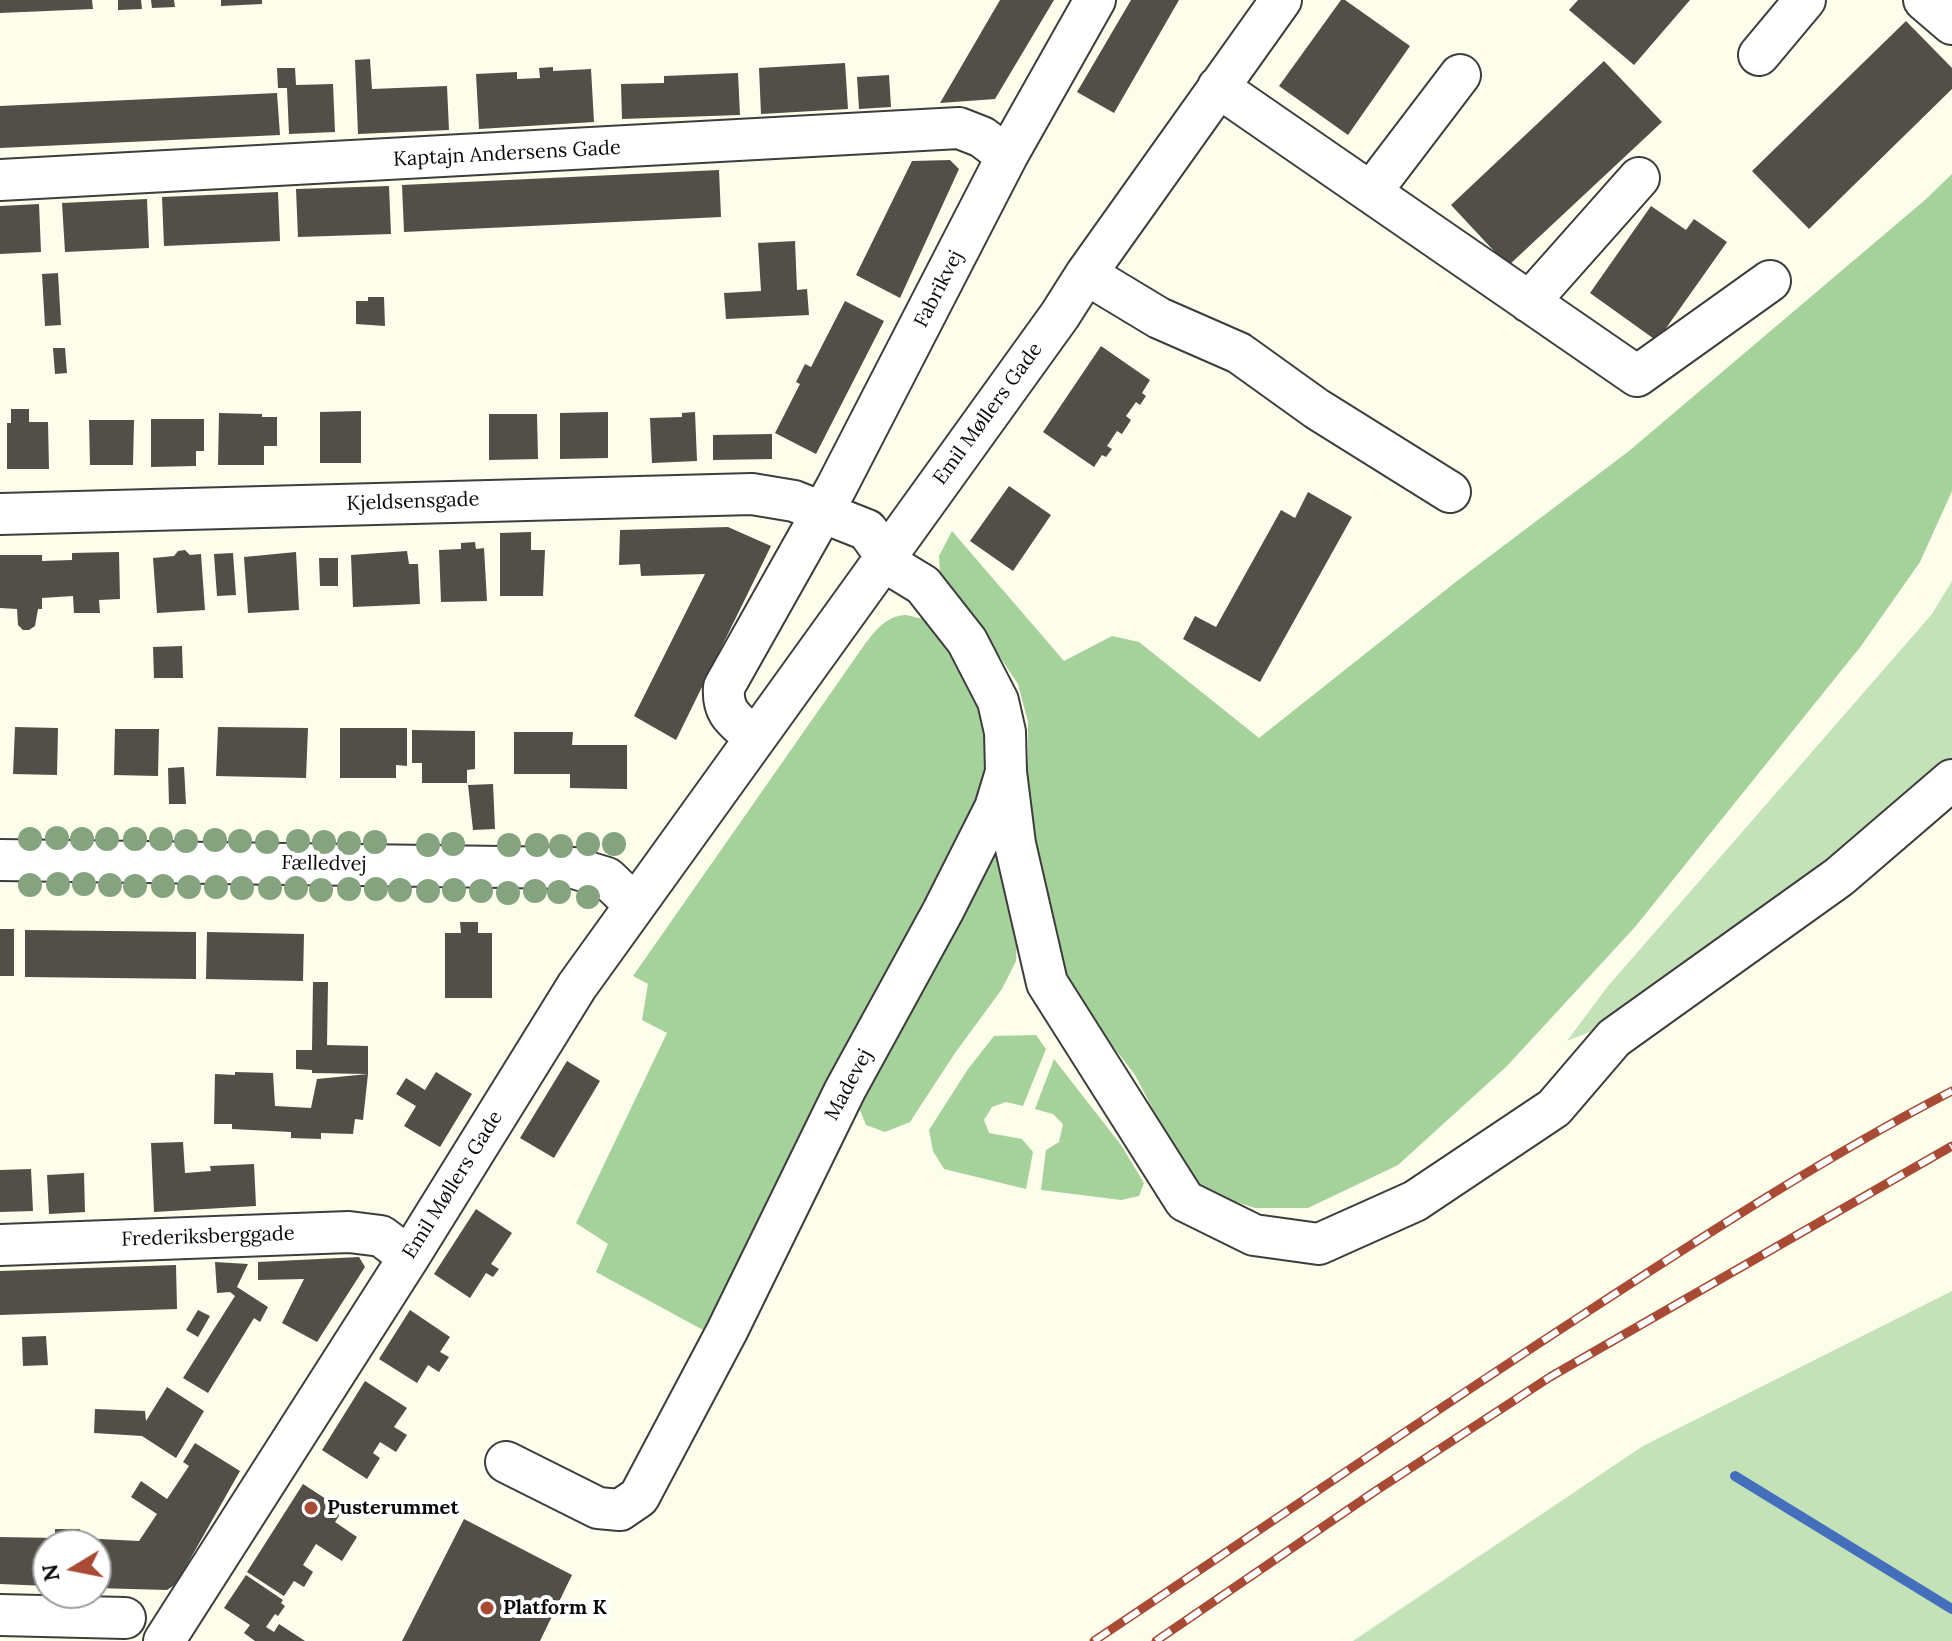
<!DOCTYPE html>
<meta charset="utf-8">
<style>
body{margin:0}
#map{position:relative;width:1952px;height:1641px;overflow:hidden;background:#fcfdea;font-family:Lora,serif}
canvas{display:block}
.north{position:absolute;left:32px;top:1529px;width:80px;height:80px;box-sizing:border-box;background:#fff;border:2px solid #9d9d9d;border-radius:50%;rotate:260deg;font-size:22px;font-weight:700;line-height:32px;text-align:center;color:#0a0a0a}
.north::after{content:'';display:block;margin:auto;width:28px;height:36px;background:#a94a34;clip-path:polygon(50% 0,100% 100%,50% 72%,0 100%)}
</style>
<div id="map">
<canvas width="1952" height="1641"></canvas>
<div class="north">N</div>
</div>
<script>
const context = document.querySelector('canvas').getContext('2d');
context.lineJoin = 'round';
function paint(path, color) { context.fillStyle = color; context.fill(path, 'evenodd'); }
function trace(path, color, width, dash) { context.strokeStyle = color; context.lineWidth = width; context.lineCap = dash ? 'butt' : 'round'; context.setLineDash(dash || []); context.stroke(path); }
function write(font, color, halo, rows, align = 'center') {
  context.font = font + ' Lora,serif'; context.lineWidth = 8; context.setLineDash([]); context.textBaseline = 'middle'; context.strokeStyle = halo; context.fillStyle = color; for (const [text, x, y, turn = 0] of rows) {
    context.save(); context.translate(x, y); context.rotate((+turn || 0) * Math.PI / 180); context.textAlign = isNaN(turn) ? turn : align; if (halo) context.strokeText(text, 0, 0); context.fillText(text, 0, 0); context.restore();
  }
}
const green = new Path2D(`
 M1952 581V762L1820 873 1607 1025 1567 1041 1608 986 1932 614Z
 M1952 1291V1641H1353L1643 1446Z`);
const forest = new Path2D(`
 M1952 174V491L1920 562 1861 646 1635 927 1507 1066 1398 1165 1308 1208H1255L1205 1192 1169 1140 1135 1075 1057 973 1022 795 1028 758V722L1018 684 970 612 948 590 940 572 939 556 952 531 1064 661 1112 636 1139 642 1259 738 1457 581 1629 451 1925 200Z
 M906 615 923 619 960 664 981 702 987 730 983 784 705 1331 596 1272 608 1244 576 1223 667 1033 642 1020 648 984 633 976 865 644C877 629 886 616 906 615Z
 M995 839 1017 939 1016 961 1002 989 955 1053 910 1122 885 1132 866 1125 857 1103Z
 M1036 1035 1046 1049 1023 1106 1006 1102 992 1107 984 1120 989 1133 1022 1139 1033 1152 1026 1189 944 1169 933 1151 929 1130 968 1069 994 1036Z
 M1054 1059 1121 1145 1144 1183 1139 1196 1121 1200 1041 1190 1046 1150 1059 1142 1063 1124 1053 1114 1035 1109Z`);
const stream = new Path2D(`
 M1735 1476 1952 1609`);
const building = new Path2D(`
 M0 0H92L93 9 0 13Z
 M118 0H141L142 9 118 10Z
 M151 0H174L175 7 152 8Z
 M221 0H262V4L221 6Z
 M1000 0H1054L995 99 940 103Z
 M1131 0H1179L1114 113 1077 92Z
 M1341 0H1345L1410 46 1348 135 1279 86Z
 M1578 0H1690L1634 65 1569 10Z
 M1906 21 1952 68V89L1809 229 1752 171Z
 M370 59 372 89 447 86 449 130 358 134 355 60Z
 M1604 61 1662 122 1508 266 1451 205Z
 M845 63 848 109 761 114 759 68Z
 M553 67V71L591 69 594 122 479 129 476 74 517 72V79L540 78 539 68Z
 M277 68H295L296 85 333 84 335 132 289 134 287 88H278Z
 M738 73 740 115 622 119 621 84 664 83V76Z
 M889 75 891 107 859 109 857 77Z
 M277 93 280 135 0 148V106Z
 M950 160 959 169 900 298 856 275 912 161Z
 M719 170 721 217 404 232 402 185Z
 M389 186 391 234 298 237 296 189Z
 M278 192 280 241 164 246 162 197Z
 M147 199 149 248 65 252 62 203Z
 M39 204 41 252 0 254V206Z
 M1651 206 1686 230 1694 219 1727 242 1657 341 1590 293Z
 M795 241 797 290 807 289 809 315 726 319 724 293 761 291 758 243Z
 M58 273 61 325 45 326 42 274Z
 M368 297H384L385 326 356 324V301H368Z
 M845 301 884 321 816 454 775 433 800 384 796 382 805 364 811 367Z
 M1101 346 1150 380 1142 393 1146 396 1140 405 1136 402 1126 416 1131 420 1122 434 1117 431 1107 446 1112 449 1106 457 1102 455 1094 467 1043 432Z
 M53 348H65L67 373 55 374Z
 M11 409H29V422H48L49 469H7V423H11Z
 M361 411V463H320V412Z
 M608 412V458L560 459V413Z
 M695 412 697 461 652 463 650 418 682 417V413Z
 M219 413 262 414V417H277V446H264V465H218Z
 M489 414H537L538 459 489 460Z
 M151 419H204V451H196V466L151 467Z
 M89 420H134L133 465H90Z
 M772 434V459L713 460V435Z
 M1009 486 1051 515 1013 571 970 541Z
 M1308 492 1352 517 1260 682 1183 639 1195 616 1216 627 1281 510 1295 518Z
 M728 527 771 546 676 740 634 716 705 574 641 576 640 564 619 565 620 530Z
 M531 532V550H545L543 596H500V533Z
 M475 542 476 549 484 548 487 601 441 602 439 550 461 549V543Z
 M185 550 190 555 201 554 205 610 157 613 153 558 174 556 178 551Z
 M407 551 409 564H418L420 604 353 607 351 555Z
 M119 552 120 599 99 600 100 613H74L73 596 42 598V609H38L35 626 29 630H23L18 625 17 609 0 608V555H42V561L72 560V553Z
 M296 552 299 610 248 613 244 557Z
 M233 553 236 595 217 596 214 554Z
 M319 558H338V586H320Z
 M182 646 183 678H154L153 647Z
 M15 727 58 728 57 775 13 774Z
 M218 727 308 728 306 778 216 776Z
 M340 728H407V766L396 765V778H340Z
 M115 729H159L158 776 114 775Z
 M412 730 475 731V769L467 770V783H422V763H412Z
 M514 732H573L572 745H627V789L570 788V774H514Z
 M184 767 186 804H169L168 768Z
 M493 784 495 829 473 830 468 785Z
 M460 922H478V933H492V998H445V933H461Z
 M0 929H14V976H0Z
 M25 930 196 932V979L25 977Z
 M207 932 304 934 303 981 206 979Z
 M313 982H328L327 1045 368 1046V1074L312 1073V1070L296 1069V1050H312Z
 M567 1061 600 1081 554 1158 520 1138Z
 M235 1072 273 1073 275 1106 311 1108 317 1079 368 1074 363 1120 355 1119 353 1134 321 1133V1139L291 1138V1132L232 1129V1124H214L215 1074 235 1075Z
 M436 1072 472 1094 440 1147 404 1126 416 1106 396 1094 406 1078 425 1090Z
 M183 1142 185 1173 211 1171 210 1166 254 1164 256 1206 154 1212 151 1143Z
 M31 1169 33 1211 0 1212V1170Z
 M84 1173 85 1212 49 1214 47 1175Z
 M476 1209 512 1233 491 1264 499 1269 493 1277 486 1273 470 1298 434 1274Z
 M359 1257 365 1267 317 1342 282 1323 304 1279 258 1280V1262Z
 M215 1262 248 1264 237 1287 268 1307 260 1322 254 1318 208 1393 183 1378 235 1296 230 1292 217 1293Z
 M176 1265 177 1309 0 1315V1271Z
 M198 1310 210 1316 198 1337 186 1330Z
 M410 1310 450 1337 440 1352 449 1357 439 1372 428 1365 417 1383 379 1359Z
 M46 1336 48 1365 23 1366 22 1337Z
 M365 1381 407 1408 394 1427 407 1435 396 1452 380 1442 373 1453 380 1458 367 1479 322 1450Z
 M167 1387 204 1411 176 1458 142 1436 94 1433 95 1409 145 1411 146 1421Z
 M195 1443 240 1471 176 1584 167 1590 96 1588V1545H48V1586L0 1584V1537L55 1538V1529H80V1538L139 1541 157 1514 131 1497 141 1481 167 1499 189 1466 183 1462Z
 M303 1484 343 1510 335 1522 357 1537 342 1561 316 1544 303 1565 313 1572 304 1587 294 1581 284 1596 247 1572Z
 M464 1519 572 1575 540 1641H402Z
 M246 1575 283 1600 281 1603 285 1606 278 1616 275 1614 266 1627 274 1632 279 1624 305 1641H255L244 1633 250 1625 224 1608Z`);
const minor = new Path2D(`
 M1924 0 1952 24
 M1759 55 1805 0
 M1218 87 1637 376 1770 281
 M0 180 959 128 982 137 1007 156
 M1371 192 1460 75
 M1086 274 1159 318 1239 353 1317 409 1450 492
 M1529 302 1639 178
 M0 514 752 494 794 501 867 530 885 555
 M754 737C735 720 722 714 724 687L836 488 1007 156 1095 0
 M1006 772 1015 844 1047 983 1185 1201 1254 1235 1319 1244 1415 1201 1554 1108 1614 1038 1839 877 1952 780
 M0 860 574 868 607 878 635 905
 M0 1245 349 1232 381 1236 409 1257
 M506 1462 598 1508 620 1510 639 1497 727 1331 845 1090 943 911 995 808 1006 772 1005 732 998 701 967 641 923 585 882 560
 M0 1615 125 1618
 M164 1641 409 1257 577 986 1060 315 1086 274 1281 0`);
const rail = new Path2D(`
 M1094 1641C1257 1532 1419 1421 1584 1314 1704 1236 1825 1157 1952 1091
 M1156 1641 1377 1490 1550 1377 1952 1146`);
const trees = [
 [57,838],
 [30,839],
 [82,839],
 [107,839],
 [135,839],
 [161,839],
 [215,840],
 [186,841],
 [240,841],
 [298,841],
 [267,842],
 [324,842],
 [375,842],
 [349,843],
 [453,844],
 [588,844],
 [614,844],
 [428,845],
 [509,845],
 [537,845],
 [561,846],
 [58,884],
 [84,884],
 [30,885],
 [110,885],
 [135,886],
 [163,886],
 [189,887],
 [216,887],
 [242,888],
 [270,888],
 [296,888],
 [349,889],
 [376,889],
 [321,890],
 [400,890],
 [454,890],
 [428,891],
 [481,891],
 [535,891],
 [559,892],
 [508,893],
 [588,897]
];
const markers = [
 [311,1508,8,"#a94a34"],
 [487,1608,8,"#a94a34"]
];
const streetNames = [
 ["Kaptajn Andersens Gade",507,154,-3],
 ["Fabrikvej",939,289,-63],
 ["Emil Møllers Gade",988,414,-54],
 ["Kjeldsensgade",413,502,-2],
 ["Fælledvej",324,864,1],
 ["Madevej",849,1085,-62],
 ["Emil Møllers Gade",453,1185,-58],
 ["Frederiksberggade",208,1237,-2]
];
const poiNames = [
 ["Pusterummet",327,1508],
 ["Platform K",503,1608]
];
paint(green, '#c4e2b8');
paint(forest, '#a5d19a');
trace(stream, '#446fbc', 10);
paint(building, '#524e48');
trace(minor, '#3d3d3d', 44);
trace(minor, '#fff', 40);
trace(rail, '#a94a34', 9);
trace(rail, '#fff', 6, [18]);
context.fillStyle = '#85a37e';
for (const [x, y] of trees) { context.beginPath(); context.arc(x, y, 12, 0, 2 * Math.PI); context.fill(); }
for (const [x, y, r, color] of markers) { const dot = new Path2D(); dot.arc(x, y, r, 0, 2 * Math.PI); context.fillStyle = color; context.fill(dot); trace(dot, '#fff', 3); }
write('20px', '#0a0a0a', '#fff', streetNames);
write('bold 20px', '#0a0a0a', '#fff', poiNames, 'left');
</script>
